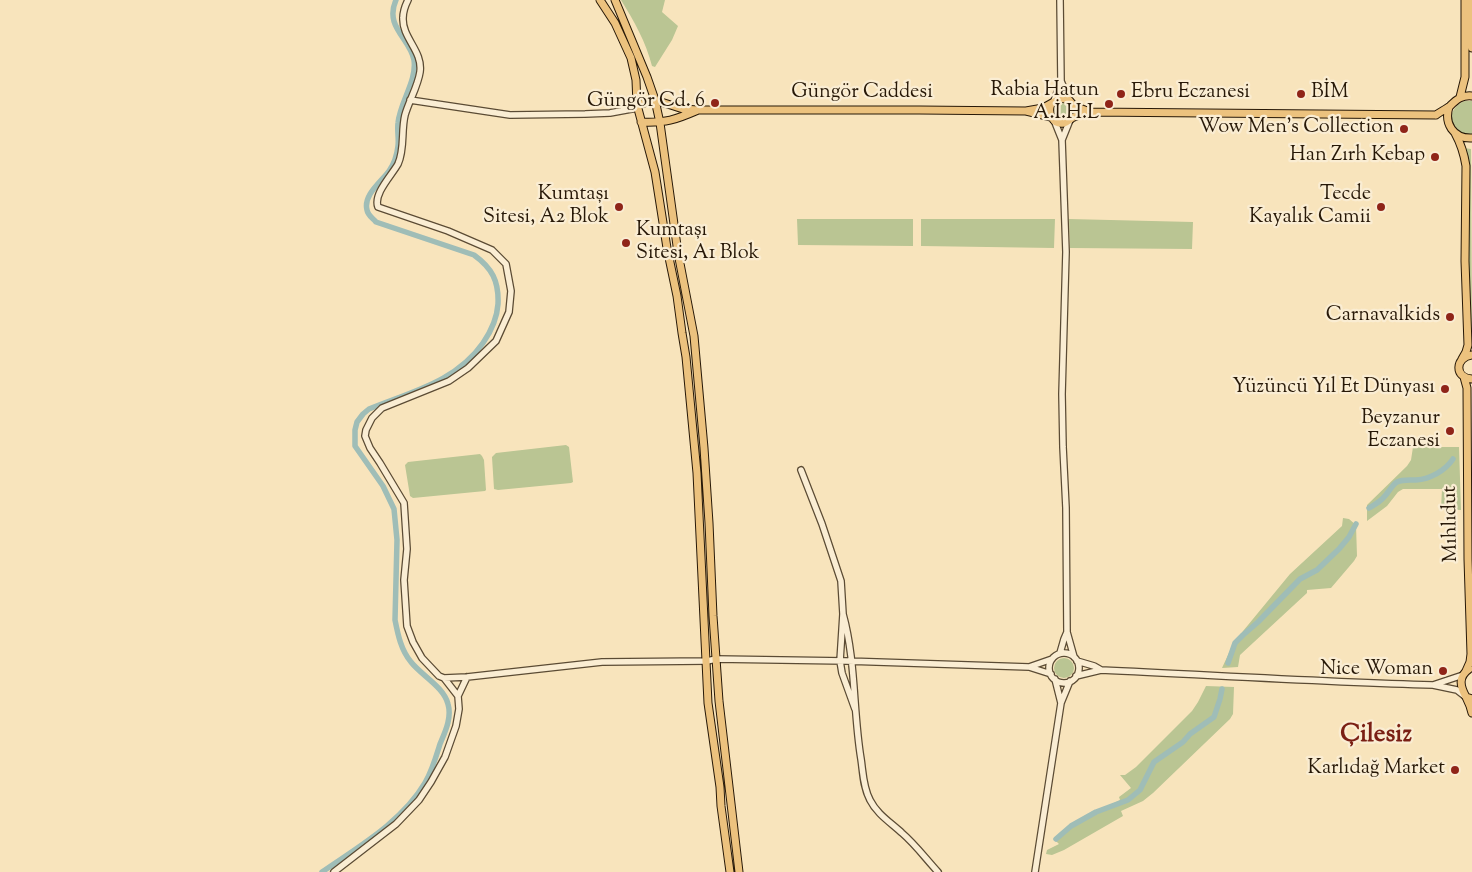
<!DOCTYPE html>
<meta charset="utf-8">
<style>
body{margin:0}
canvas{display:block;background:#f8e4bc}
</style>
<canvas width="1472" height="872"></canvas>
<script>
const context = document.querySelector('canvas').getContext('2d');
context.lineJoin = 'round';
function paint(path, color) { context.fillStyle = color; context.fill(path, 'evenodd'); }
function trace(path, color, width, dash) { context.strokeStyle = color; context.lineWidth = width; context.lineCap = dash ? 'butt' : 'round'; context.setLineDash(dash || []); context.stroke(path); }
function write(font, color, halo, rows, align = 'center') {
  context.font = font + ' "Sorts Mill Goudy",serif'; context.lineWidth = 4.5; context.setLineDash([]); context.textBaseline = 'middle'; context.strokeStyle = halo; context.fillStyle = color; for (const [text, x, y, turn = 0] of rows) {
    context.save(); context.translate(x, y); context.rotate((+turn || 0) * Math.PI / 180); context.textAlign = isNaN(turn) ? turn : align; if (halo) context.strokeText(text, 0, 0); context.fillText(text, 0, 0); context.restore();
  }
}
const green = new Path2D(`
 M621 0H665L662 12 678 26 672 40 655 67 652 66C646 42 634 21 621 0Z
 M1465 101H1472V134C1449 137 1443 109 1465 101Z
 M1054 111a8 8 0 1 1 16 0a8 8 0 1 1-16 0Z
 M1464 148 1471 149 1472 349H1469Z
 M797 219H913V246L798 245Z
 M921 219H1055L1054 248 921 246Z
 M1069 219 1193 222 1192 249 1070 248Z
 M566 445 569 447 573 482 571 483 498 490 494 489 492 457 496 453Z
 M1413 447H1459L1461 510 1441 509 1442 489H1403L1398 492 1387 506 1367 521V505L1407 466 1411 460Z
 M480 454 482 456 484 460 486 490 485 491 413 498 410 496 405 465 408 462Z
 M1343 518 1349 519 1356 525 1357 556 1354 561 1331 588 1307 590V593L1240 655 1238 667 1222 668 1234 642 1290 574 1342 526Z
 M1054 668a10 10 0 1 1 20 0a10 10 0 1 1-20 0Z
 M1206 686 1234 687 1233 714 1230 719 1153 793 1143 801 1121 811 1123 816 1064 850 1052 855 1046 854 1047 850 1059 844 1054 839 1069 826 1120 800 1119 797 1131 788 1120 775H1125L1136 767 1192 711 1198 702Z`);
const canal = new Path2D(`
 M1369 508C1374 505 1380 502 1384 497 1389 492 1391 486 1397 482 1403 479 1410 480 1416 480 1430 479 1445 471 1453 459
 M1228 663 1235 643 1243 635 1258 622 1300 579 1317 570 1339 549 1349 537 1356 524
 M1056 839 1071 826 1096 812 1128 800 1140 790 1154 762 1183 742 1190 734 1214 717 1220 699 1222 689
 M322 872C358 847 402 822 425 783 432 771 436 757 440 744 445 732 452 718 448 704 444 687 421 675 411 662 401 650 398 635 395 620L397 540 394 509 383 486 355 446V430L357 422 363 414 369 409C410 392 456 382 483 343 492 330 497 319 498 304 499 281 492 268 474 255L376 222C373 218 368 216 367 210 363 195 381 182 389 171 394 164 397 155 398 146 399 139 397 131 398 123 400 102 417 81 414 60 410 38 384 27 396 0`);
const minor = new Path2D(`
 M1060 0 1061 81
 M410 100 510 115 585 114 610 113 637 108
 M1054 101 1061 81 1069 100
 M1054 120 1062 140 1070 120
 M1062 140 1066 252 1062 394 1063 447 1066 508 1067 632
 M801 470 822 524 841 581 843 614
 M1060 653 1064 639 1067 632 1074 657
 M1049 668a15 15 0 1 1 30 0a15 15 0 1 1-30 0Z
 M1101 670C1212 675 1322 682 1433 685
 M1051 674 1029 667 1052 659
 M1463 675 1433 685 1457 690 1466 697
 M1076 676 1101 670 1094 666 1077 661
 M444 678 467 677 602 662 707 661 716 659 846 661 1029 667
 M1055 679 1061 703 1070 681
 M458 696 467 677
 M855 709 842 673 840 661 843 614C856 661 853 711 861 759 863 772 863 787 870 800 877 814 890 822 902 833 915 844 926 859 938 872
 M334 872 396 824 419 800 431 782 445 757 456 726 459 709 458 696 444 678 439 676 422 658 413 642 407 626 404 580 407 549 404 503 380 463 370 448 365 436 366 430 372 418 382 408 449 381 468 368 496 341 509 312 511 291 506 264 492 250 448 231 378 207C373 194 392 175 398 164 405 149 401 131 405 115 409 101 418 86 420 72 423 51 402 38 403 18 403 12 405 6 408 0
 M1035 872 1061 703`);
const major = new Path2D(`
 M600 0 615 23 631 58 636 80 637 105 655 172 667 248 677 296 682 333 686 357 697 473 708 703 720 787 721 806 730 872
 M615 0 647 77 655 100 660 123 678 253 694 336 704 448 709 523 713 616 719 701 739 872
 M1471 0 1472 48
 M1460 97 1465 77V0
 M1051 104C1047 113 1053 125 1064 123 1068 122 1071 118 1074 117 1079 115 1085 114 1090 112
 M637 105 655 100 683 109 698 110C675 120 666 123 641 122
 M1449 107C1444 123 1453 139 1472 138
 M698 110H919L1026 111 1051 117
 M1026 111 1043 108 1061 98 1069 100 1074 106 1090 112 1436 115
 M1436 115C1440 112 1446 109 1450 106 1457 99 1462 95 1472 96
 M1455 133C1461 144 1464 153 1466 166L1465 261 1468 345 1466 352 1462 359
 M1472 355C1455 357 1454 378 1472 379
 M1464 377 1467 388 1468 559 1471 654 1470 662 1466 671
 M1469 669C1458 677 1460 686 1466 697L1472 699
 M1466 697 1470 706 1472 713`);
const markers = [
 [1121,94,5,"#8f2418"],
 [1301,94,5,"#8f2418"],
 [715,103,5,"#8f2418"],
 [1109,104,5,"#8f2418"],
 [1404,129,5,"#8f2418"],
 [1435,157,5,"#8f2418"],
 [619,207,5,"#8f2418"],
 [1381,207,5,"#8f2418"],
 [626,243,5,"#8f2418"],
 [1450,317,5,"#8f2418"],
 [1445,389,5,"#8f2418"],
 [1450,431,5,"#8f2418"],
 [1443,671,5,"#8f2418"],
 [1455,770,5,"#8f2418"]
];
const poiNames = [
 ["Rabia Hatun",1099,92],
 ["A.İ.H.L",1099,115],
 ["Ebru Eczanesi",1131,94,"left"],
 ["BİM",1311,94,"left"],
 ["Güngör Cd. 6",705,103],
 ["Wow Men's Collection",1394,129],
 ["Han Zırh Kebap",1425,157],
 ["Kumtaşı",609,196],
 ["Sitesi, A2 Blok",609,219],
 ["Tecde",1371,196],
 ["Kayalık Camii",1371,219],
 ["Kumtaşı",636,232,"left"],
 ["Sitesi, A1 Blok",636,255,"left"],
 ["Carnavalkids",1440,317],
 ["Yüzüncü Yıl Et Dünyası",1435,389],
 ["Beyzanur",1440,420],
 ["Eczanesi",1440,443],
 ["Nice Woman",1433,671],
 ["Karlıdağ Market",1445,770]
];
const streetNames = [
 ["Güngör Caddesi",862,94],
 ["Mıhlıdut",1452,524,-91]
];
const districtNames = [
 ["Çilesiz",1376,737]
];
paint(green, '#bac593');
trace(canal, '#9fbdb7', 5.5);
trace(minor, '#5b4b34', 8);
trace(major, '#271807', 9);
trace(minor, '#faedd3', 5.5);
trace(major, '#ecc27e', 7);
for (const [x, y, r, color] of markers) { const dot = new Path2D(); dot.arc(x, y, r, 0, 2 * Math.PI); context.fillStyle = color; context.fill(dot); trace(dot, '#faedd3', 2); }
write('20px', '#271807', '#faedd3', poiNames, 'right');
write('20px', '#271807', '#faedd3', streetNames);
write('bold 25px', '#7a1f14', '#faedd3', districtNames);
</script>
